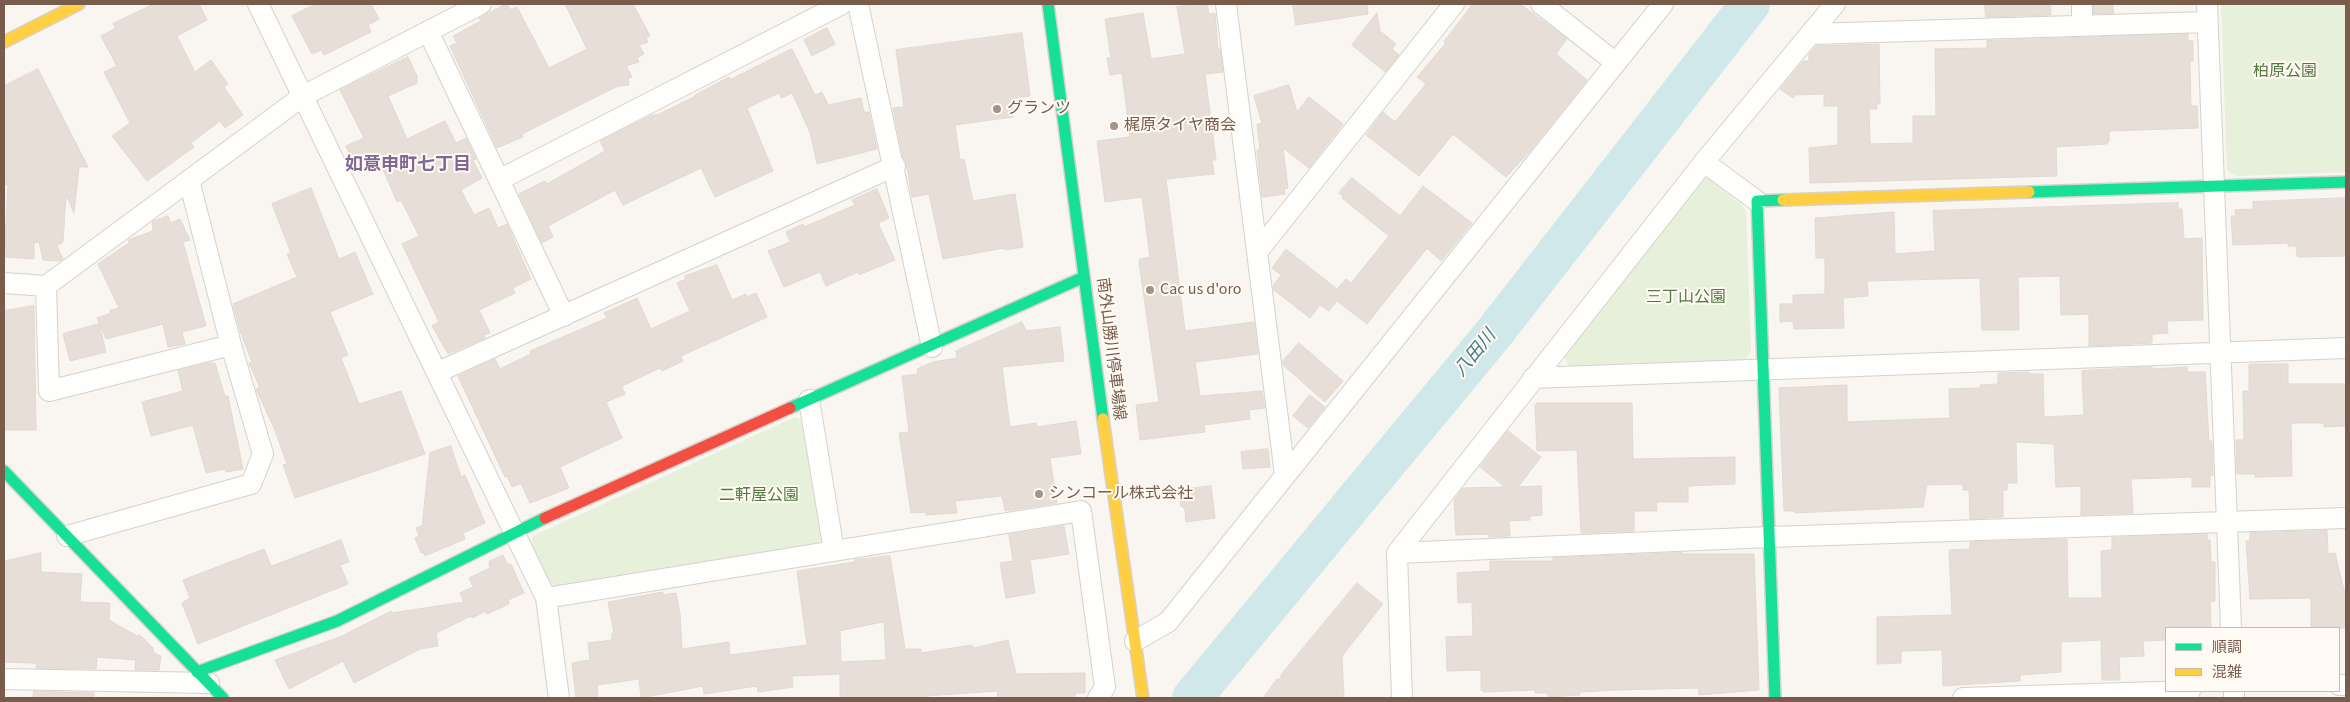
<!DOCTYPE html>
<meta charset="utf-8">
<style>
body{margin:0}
#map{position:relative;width:2350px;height:702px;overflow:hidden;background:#f9f5f0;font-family:"Source Sans 3","Noto Sans JP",sans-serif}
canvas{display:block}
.frame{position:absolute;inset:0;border:5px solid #7a5c4d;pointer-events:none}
.legend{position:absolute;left:2165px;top:627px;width:175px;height:65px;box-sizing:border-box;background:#fffaf3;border:1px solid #cabbb1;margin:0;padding:6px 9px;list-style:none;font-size:15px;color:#7a5c4d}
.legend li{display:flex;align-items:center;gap:10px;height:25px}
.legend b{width:25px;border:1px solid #cabbb1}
</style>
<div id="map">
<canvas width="2350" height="702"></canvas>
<div class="frame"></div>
<ul class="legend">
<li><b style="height:6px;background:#16e098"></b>順調</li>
<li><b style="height:6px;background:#ffcf43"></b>混雑</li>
</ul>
</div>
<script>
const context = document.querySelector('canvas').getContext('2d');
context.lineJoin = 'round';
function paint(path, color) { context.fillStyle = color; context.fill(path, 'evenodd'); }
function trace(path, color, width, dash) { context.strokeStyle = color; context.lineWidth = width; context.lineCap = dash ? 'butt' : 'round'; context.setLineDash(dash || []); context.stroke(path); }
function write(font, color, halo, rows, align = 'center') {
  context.font = font + ' "Source Sans 3","Noto Sans JP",sans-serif'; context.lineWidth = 4; context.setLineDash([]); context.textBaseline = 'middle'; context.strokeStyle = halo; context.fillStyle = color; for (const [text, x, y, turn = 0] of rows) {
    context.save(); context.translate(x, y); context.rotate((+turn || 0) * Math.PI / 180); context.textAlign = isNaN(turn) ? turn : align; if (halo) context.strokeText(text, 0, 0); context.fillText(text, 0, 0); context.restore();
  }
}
const green = new Path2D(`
 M2221 4H2346V172L2237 176 2227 170Z
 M1708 178 1742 205 1746 212 1751 352 1745 360 1569 366 1561 352 1700 179Z
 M795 417 805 422 823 536 819 543 558 587 549 582 531 546 533 536Z`);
const river = new Path2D(`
 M1192 698 1494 333 1750 4`);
const building = new Path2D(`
 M154 4H199L207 20 177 36 195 72 211 60 228 84 224 87 243 115 225 128 220 121 191 143 194 147 147 181 112 136 130 123 104 72 117 66 101 36 116 28 113 24Z
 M316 4H371L379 19 368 25 371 32 324 55 321 50 312 54 292 16Z
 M507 4 511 10 517 7 549 68 587 49 565 4H633L650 36 646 38 648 42 639 45 644 54 637 58 639 62 626 66 632 77 628 78 629 85 618 86 522 134 523 137 497 148 450 46 457 43 453 36 481 21 479 18Z
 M1197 4H1207L1209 14 1215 13 1218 49H1220L1223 72 1205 74 1216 160H1212L1214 174 1166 179 1185 331 1254 322 1258 354 1195 362 1200 396 1262 391 1265 408 1249 410 1250 419 1204 425 1205 432 1140 440 1136 405 1159 402 1139 262 1140 259 1150 257 1142 197 1105 202 1097 141 1130 137 1122 73 1110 75 1107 58H1111L1105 19 1143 13 1151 59 1185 54 1177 7Z
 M1293 4H1367L1368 14 1296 25Z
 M1473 4H1520L1567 39 1556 54 1587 80 1531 150 1506 177 1453 134 1419 176 1366 135 1383 112 1395 122 1426 84 1417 77 1446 43 1444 42Z
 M1985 4H2050L2051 15 1986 17Z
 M2094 4H2112L2114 13 2094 14Z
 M1377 13 1380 31 1396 44 1392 49 1399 55 1385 72 1352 45Z
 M827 28 835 44 812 56 804 40Z
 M1022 33 1030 96 1016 98 1017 106 1012 107 1013 117 955 125 960 160 964 159 973 201 1015 194 1023 247 1005 250V248L943 259 929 194 912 197 906 162 903 158 893 108 904 107 896 50Z
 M2188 34V41H2193V61H2190L2191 106H2197L2198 128 2109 131V142L2106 144 2056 147 2057 176 1810 183 1809 148 1838 145V106H1824V94L1795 95 1793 98 1780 89 1803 61H1809V54L1816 46 1879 44 1880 104H1876L1877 109H1869L1870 144 1913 143V116H1936L1935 49 1987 48V41Z
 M792 49 815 95 822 92 828 105 861 98 864 112H869L877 149 817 164 810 132 792 93 781 98 779 93 747 108 773 171 715 197 701 168 623 205 615 190 548 226 553 237 542 243 519 194 545 181 547 184 605 151 600 141 652 115H657L696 96 695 95 729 77 731 79Z
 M408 57 417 76V83L388 96 407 139 445 121 456 143 466 138 476 159 473 160 482 178 461 190 474 215 489 208 498 228 507 224 531 279 513 288 515 293 479 310 490 333 484 335 485 338 448 354 432 326 439 322 402 244 419 236 401 200 397 202 379 160 360 168 358 164 355 166 346 146 364 138 340 90Z
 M38 69 88 167H79L74 213 66 195 63 242 57 246 63 259 60 261 43 260 39 242 34 243V259L4 257 8 185 4 184V86Z
 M1289 85 1297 112 1309 97 1343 124 1309 168 1283 148 1288 188 1284 189 1285 194 1262 197 1257 150H1260L1257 124 1262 123 1254 96Z
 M1352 178 1400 216 1423 186 1472 223 1441 261 1427 248 1367 324 1337 301 1329 311 1320 305 1310 318 1274 290 1273 286 1281 275 1272 268 1286 249 1337 289 1346 279 1351 283 1389 236 1342 198 1344 197 1339 193Z
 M311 188 339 259 355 252 373 294 330 312 348 355 341 358 359 404 401 391 425 454 295 498 283 465 287 464 274 428 256 389 260 388 249 363 252 362 240 331 233 304 297 277 287 254 291 253 272 204Z
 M877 189 889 218 878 223 895 260 859 275 858 272 826 286 820 272 784 287 768 251 790 242 786 232 803 224 804 227 855 205 852 200Z
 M2346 198V256L2301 257 2297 256 2296 246H2288V243L2233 245 2231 216H2236L2235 210 2253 209V202Z
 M2178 203V209H2182L2184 239 2202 238 2203 320 2167 321 2168 333 2152 334V343L2089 346V314L2061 315 2060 276H2059L2018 277 2019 330H1982L1980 278 1867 281 1868 296 1843 298 1844 328 1794 329 1793 321 1780 322V304H1793V295L1825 294V258H1816L1815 218 1894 212 1895 254 1935 251 1933 211Z
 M168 216 171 223 180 219 190 240 183 242 206 326 182 332 185 344 168 347 163 324 106 339 97 318 111 313 110 310 119 308 98 264 129 243 128 240 153 231 152 222Z
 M717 265 732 300 746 294 747 297 756 293 767 317 681 356 683 361 662 371 660 368 622 386 625 394 606 402 622 438 560 467 569 488 530 503 521 483 512 487 507 476 505 477 458 376 495 359 500 369 531 354 530 351 607 318 604 313 637 298 651 329 690 311 677 283 686 279 685 276Z
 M34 306 36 430H4V311Z
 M1022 322 1026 331 1060 327 1064 361 1002 367 1010 427 1036 423 1037 427 1076 421 1081 454 1050 458 1057 503 1005 511 1002 496 955 501 957 513 926 515V512L911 513 899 433 909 432 902 376 918 374 917 369 933 362 957 358 956 351Z
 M99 324 106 352 70 361 63 334Z
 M1299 343 1343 381 1325 402 1283 365V361Z
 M209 363H215L225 397 228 396 243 469 226 472 225 469 206 473 193 425 151 436 142 402 183 391 178 371Z
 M2253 364H2288V384H2346V426L2324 427V423H2291L2292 476 2255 477V474H2237L2236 440H2244L2243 391H2249V365Z
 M2152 367V369L2187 367 2188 372H2205L2209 441H2212L2213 475H2210V487H2192V477L2131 479 2133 513 2081 515V486L2056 487 2054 444 2016 442 2017 483H2007V490H2003V517L1970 519 1969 490H1963V484L1927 485 1923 507 1795 513V511H1784L1779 388 1847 385V422L1950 418 1949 389 1980 388V385L1998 384V373L2029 372V374H2043L2044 417 2084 415 2082 371Z
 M1310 395 1325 407 1308 428 1293 416Z
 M1537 403H1632L1633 459 1735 457V484L1688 486V502H1656L1657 511H1634V531L1581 533 1577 450 1537 451 1535 406Z
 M1508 431 1541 457 1518 487 1541 486 1542 515 1530 516V520L1509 521 1510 536 1489 537V534L1456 535 1454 500 1463 488 1505 487 1480 467Z
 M451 446 461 477 465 475 485 523 463 533 465 539 425 556 423 552 421 553 415 538 419 536 416 528 422 526 430 453Z
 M1268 449 1270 467 1243 469 1241 452Z
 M1211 486 1215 518 1186 522 1185 509 1181 506 1179 490Z
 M1064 526 1069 554 1030 560 1035 593 1006 598 1000 563 1013 561 1009 535Z
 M2327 531 2328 554 2335 553 2346 598V628H2311V598L2250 599 2246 541H2250V533Z
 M2207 534V540H2210L2211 562H2215V601L2210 602 2211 628H2166V640L2143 641 2144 656 2119 657 2120 680H2102L2101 640 2061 642V672L2020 675V681L1943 686 1942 650 1901 651V663L1877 664V617L1952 615 1949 550 1970 549V542L2067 539 2068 598H2102L2101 551 2112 550V538Z
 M341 540 349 562 340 565 348 584 198 644 182 603 190 598 183 580 264 549 271 566Z
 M41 553V572L82 574 80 602 110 603 109 620 139 637V634L153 648 154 653 161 656 159 670H135L136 660 97 657 96 669 36 668 37 664 32 663 4 662V566H6V561Z
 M1682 553V554H1754L1759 690 1699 695 1698 688 1617 690 1580 692V695L1548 697V693H1535V690L1484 692 1481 690V670L1447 671 1446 637 1473 636 1472 602 1458 603 1457 573 1490 571V561H1553V558Z
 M503 555 508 565 511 564 524 593 508 600 509 604 487 614 486 611 472 618 471 616 436 633 438 646 420 649 354 683 343 661 289 689 275 660 342 636 391 611 392 613 464 602 460 593 473 587 469 578 490 568 489 562Z
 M890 556 905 649H921V653L972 645 973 648 1008 640 1016 674 1085 673V693H1075V698H998L997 691 927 696V698H840V674L792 676 793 687 758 692 757 686 704 694 703 686 641 698 639 679 597 685 598 698H576L572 663 590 660 588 643 612 640V633H614L608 602 663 592V595L676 593 680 614 682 649 729 642 730 655 807 645 797 571 855 562V560ZM884 622 886 660 841 662 840 631Z
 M1357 583 1383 604 1342 656 1344 698H1263L1277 679H1281V675Z
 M34 691 94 693V698H33Z`);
const street = new Path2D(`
 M258 4 546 598 559 698
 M858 4 932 347
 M1226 4 1285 475
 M1541 4 1616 63
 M2082 4V25
 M2207 4 2231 628
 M428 31 564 316
 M1811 34 2207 22
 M1704 162 1757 201
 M499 180 842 4
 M1258 251 1454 4
 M4 283 46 286 303 96 481 4
 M46 286 49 391 231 345
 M438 372 895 166
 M1533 378 2346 348
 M67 536 251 484 263 454 231 345 189 180
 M834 551 1081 511 1105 687 1098 698
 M1397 553 1769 537 2346 518
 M546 598 834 551 809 400
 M1135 641 1168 622 1663 4
 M4 679 209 683
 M2339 685H2346
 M2234 691V698
 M1402 698 1397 553 1704 162 1835 4
 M1963 698 2190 691`);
const fast = new Path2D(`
 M1048 4 1103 419
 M2029 192 2346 182
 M790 408 1084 277
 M4 471 223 698
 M197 672 337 621 545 518
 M1775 698 1757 201 1783 200`);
const slow = new Path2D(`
 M4 42 79 4
 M1783 200 2029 192
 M1103 419 1143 698`);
const jam = new Path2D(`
 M545 518 790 408`);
const markers = [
 [997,109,5,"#a69286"],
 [1114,126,5,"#a69286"],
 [1150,290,5,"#a69286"],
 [1039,494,5,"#a69286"]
];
const parkNames = [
 ["柏原公園",2285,72],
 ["三丁山公園",1686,298],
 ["二軒屋公園",759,496]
];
const poiNames = [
 ["グランツ",1007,109],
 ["梶原タイヤ商会",1124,126],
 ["Cac us d'oro",1160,290],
 ["シンコール株式会社",1049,494]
];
const streetNames = [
 ["南外山勝川停車場線",1110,349,83]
];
const neighbourhoodNames = [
 ["如意申町七丁目",408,166]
];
const waterNames = [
 ["八田川",1476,354,-51]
];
paint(green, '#e7f0db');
trace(river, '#d0e8ea', 40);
paint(building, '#e6ded7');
trace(building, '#e2d8d2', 1);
trace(street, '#d7d1cb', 22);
trace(fast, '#d9d2cb', 14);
trace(slow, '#d9d2cb', 14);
trace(jam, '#d9d2cb', 14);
trace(street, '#fefefd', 20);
trace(fast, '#16e098', 11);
trace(slow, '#ffcf43', 11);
trace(jam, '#f24e42', 11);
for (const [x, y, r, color] of markers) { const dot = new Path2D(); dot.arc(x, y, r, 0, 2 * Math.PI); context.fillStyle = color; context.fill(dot); trace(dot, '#fffaf3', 2); }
write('16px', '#537a41', '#fffaf3', parkNames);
write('16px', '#7a5c4d', '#fffaf3', poiNames, 'left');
write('16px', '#7a5c4d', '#fffaf3', streetNames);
write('bold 18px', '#846695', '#fffaf3', neighbourhoodNames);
write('italic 18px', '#437c86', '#fffaf3', waterNames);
</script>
